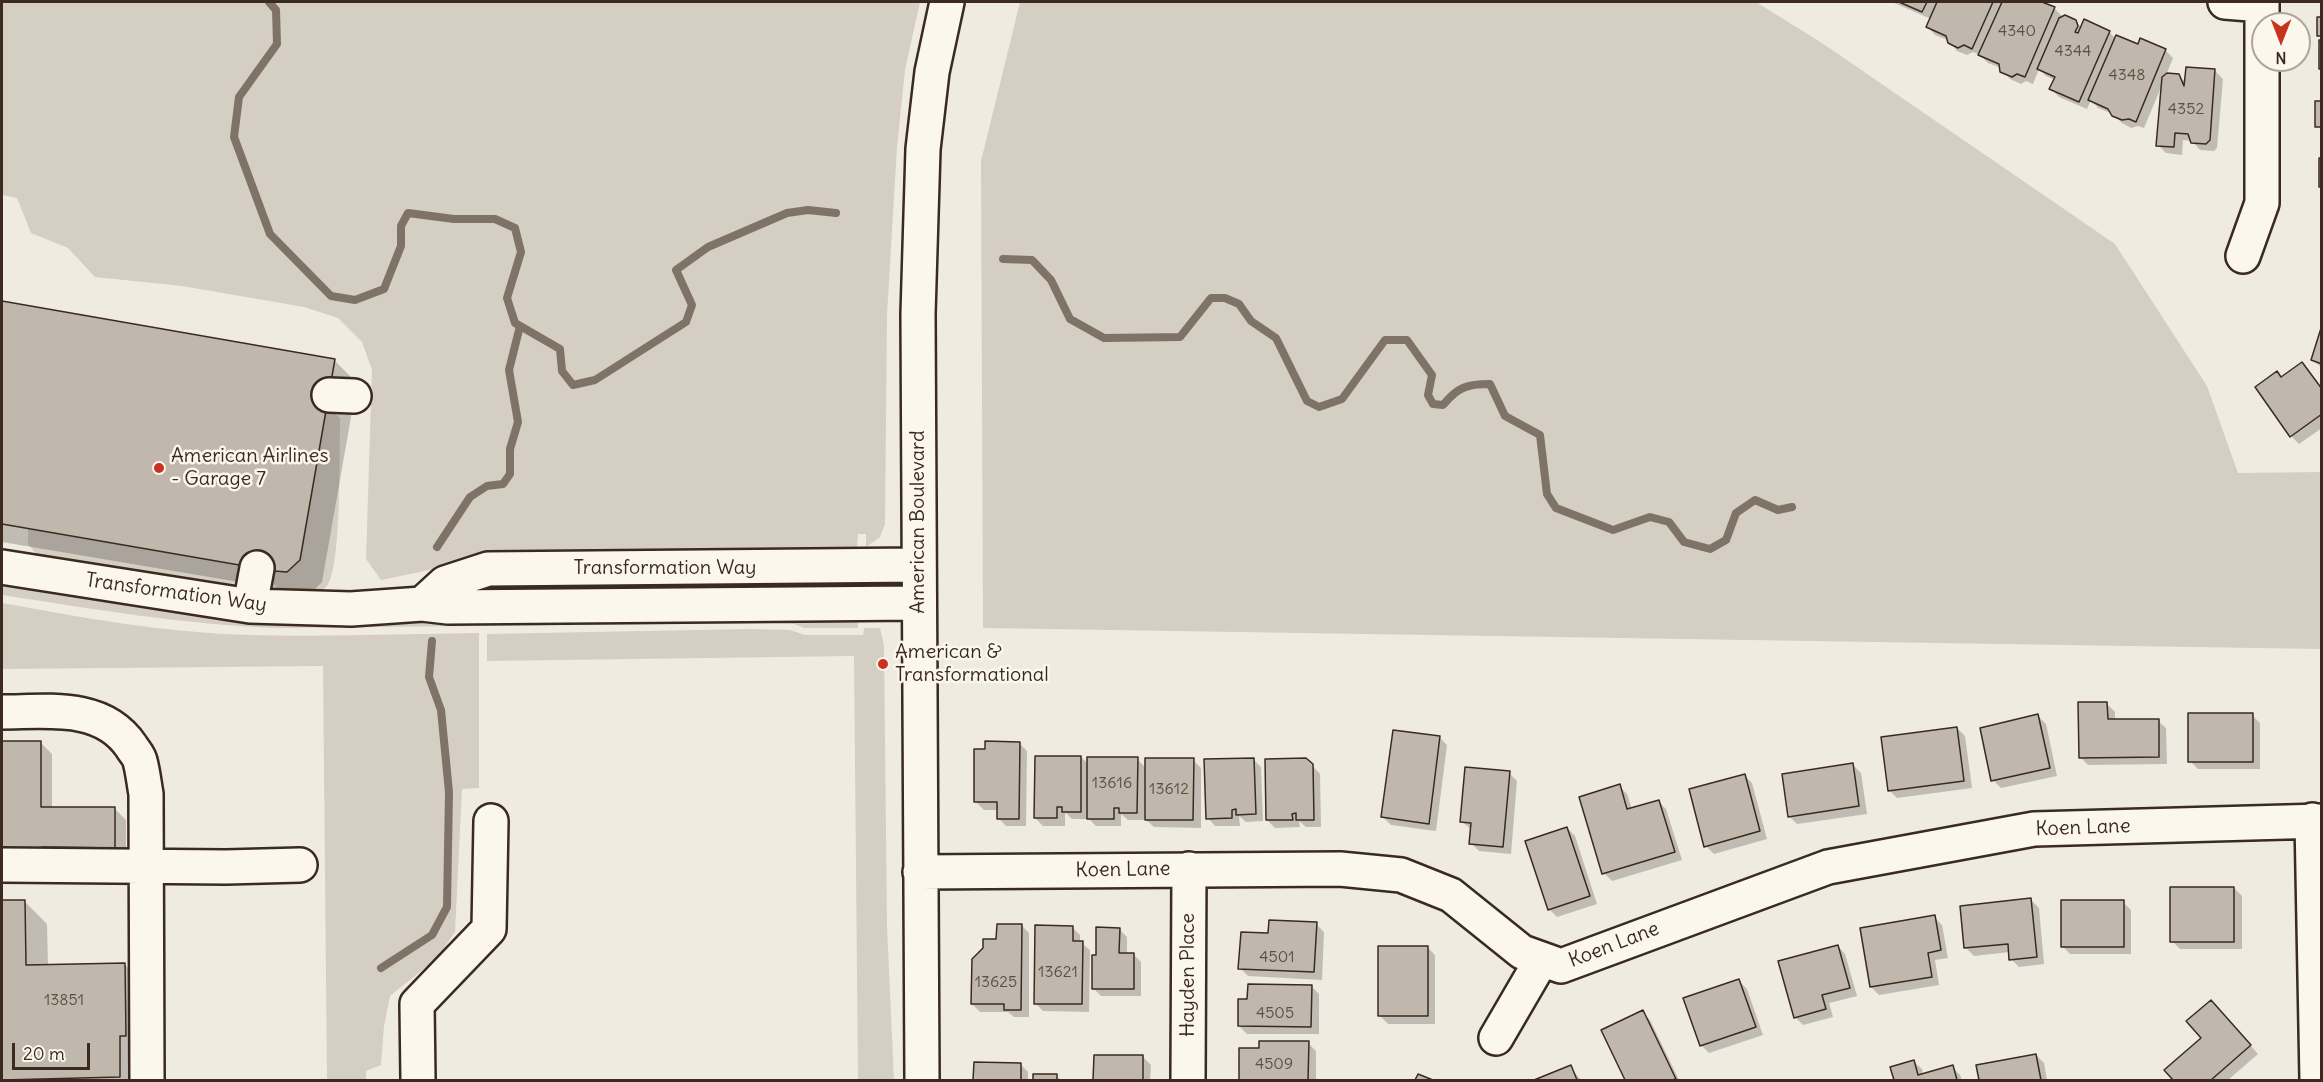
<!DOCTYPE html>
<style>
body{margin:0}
#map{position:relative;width:2323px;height:1082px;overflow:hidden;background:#f0ebe0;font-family:Delius,sans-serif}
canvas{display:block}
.frame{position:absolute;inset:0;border:3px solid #3b2a1e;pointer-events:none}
.north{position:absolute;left:2251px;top:12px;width:60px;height:60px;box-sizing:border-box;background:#fbf7ec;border:2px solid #aea59a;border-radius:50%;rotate:180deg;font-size:16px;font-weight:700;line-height:24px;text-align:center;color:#3b2a1e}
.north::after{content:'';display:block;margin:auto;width:21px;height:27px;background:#c8321e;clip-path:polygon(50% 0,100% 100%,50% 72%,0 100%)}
.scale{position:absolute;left:12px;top:1043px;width:78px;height:27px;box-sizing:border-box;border:3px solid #3b2a1e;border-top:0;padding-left:8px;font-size:18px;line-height:21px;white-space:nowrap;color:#3b2a1e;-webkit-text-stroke:4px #fbf7ec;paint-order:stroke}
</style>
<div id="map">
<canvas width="2323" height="1082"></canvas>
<div class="frame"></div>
<div class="north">N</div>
<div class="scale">20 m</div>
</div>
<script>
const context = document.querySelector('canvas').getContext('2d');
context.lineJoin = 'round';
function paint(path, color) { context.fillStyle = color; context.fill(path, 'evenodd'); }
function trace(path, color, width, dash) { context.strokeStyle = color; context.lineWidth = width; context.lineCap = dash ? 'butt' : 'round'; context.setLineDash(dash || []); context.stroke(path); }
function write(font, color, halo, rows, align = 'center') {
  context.font = font + ' Delius,sans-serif'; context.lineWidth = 5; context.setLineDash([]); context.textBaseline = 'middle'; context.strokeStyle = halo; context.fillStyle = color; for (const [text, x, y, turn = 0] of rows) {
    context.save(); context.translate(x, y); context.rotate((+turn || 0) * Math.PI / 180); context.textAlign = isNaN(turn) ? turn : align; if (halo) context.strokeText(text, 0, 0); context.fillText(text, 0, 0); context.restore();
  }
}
const green = new Path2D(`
 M2 2H920L905 70 897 147 887 315 885 524 880 537 866 547V534H858L857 547 837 549 491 552 448 566 381 580 366 559 372 370 362 342 338 318 304 307 182 286 95 277 68 248 31 233 17 198 2 195Z
 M1020 2H1756L1822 43 2115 244 2207 386 2238 473 2321 472V649L983 628 981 161Z
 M326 412H333L340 418V431C339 456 342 576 325 588 314 596 291 591 278 589 273 583 271 579 274 571L287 572 300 560Z
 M28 528 246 566 239 582 229 586 36 554 28 544Z
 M2 578 338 622 858 618V628H804L794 624 774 623 278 628C185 625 94 609 2 595Z
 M778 579 780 584 777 588 647 591 644 589V583Z
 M512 581 616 582V591L489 592 488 589Z
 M2 603C84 618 167 633 251 635 327 637 403 634 479 633V788L462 789 455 932 437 958 390 996 384 1026 381 1065 366 1071V1080H327L323 666 2 669Z
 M864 628H880L884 645 887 926 894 1080H858L854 656 487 661V634L751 629 790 630 805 635H863Z`);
const shadow = new Path2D(`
 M1892 2H2038L2055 9 2063 17 2075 21 2082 28 2109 32 2116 39 2165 50 2173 58 2166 75H2178L2186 83 2215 71 2223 79 2217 148 2214 151 2200 150 2192 141 2183 140 2182 155 2166 153 2158 145 2162 85 2144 128 2138 126 2131 128 2122 123 2113 114 2098 108 2091 100 2087 109 2059 97 2051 89 2055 80 2046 76 2039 69 2033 84 2026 81 2021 84 2010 79 2001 68 1988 63 1980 55 1973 52 1967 55 1957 51 1948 40 1935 35 1928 27 1931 19Z
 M2 303 334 360 357 383 322 582 310 594 2 542Z
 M2322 330V368L2312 360Z
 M2302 364 2322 388V428L2299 444 2291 436 2282 378Z
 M2107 704 2115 712V721H2158L2166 728 2167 764 2088 765 2080 757Z
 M2252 715 2260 723V769H2198L2190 761Z
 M2038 716 2046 724 2057 776 2001 788 1993 780Z
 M1957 728 1965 736 1972 788 1897 798 1889 790Z
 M1439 737 1447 745 1436 831 1391 825 1383 817Z
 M2 742H40L52 754V808H114L126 820V859L2 862Z
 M1019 743 1027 751 1026 826H1006L998 818 999 810H984L976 802 986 751Z
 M1081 757 1089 765 1137 759 1147 769 1193 760 1201 768V828L1154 827 1144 818V820H1128L1121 814V826H1096L1089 819H1072L1065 812V826H1043L1035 818Z
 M1253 759 1261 767 1263 821 1246 822 1239 816 1240 826H1215L1208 818Z
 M1306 759 1320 774 1321 827H1306L1299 821 1300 827 1275 828 1267 820Z
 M1853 765 1861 773 1867 814 1797 824 1789 816Z
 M1509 773 1517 781 1511 854 1479 851 1471 843 1472 830 1461 821Z
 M1744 775 1752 783 1767 839 1714 854 1706 846Z
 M1619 786 1627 794 1632 809 1658 801 1666 809 1682 860 1612 881 1604 873Z
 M1567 828 1575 836 1597 904 1557 917 1549 909Z
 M2234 888 2242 896V949H2180L2172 941Z
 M2031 900 2039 908 2044 964 2019 967 2011 959 2010 952 1974 956 1966 948Z
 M24 901 47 924 48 966 125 965 147 987 142 1080H2V902Z
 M2123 902 2131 910V954H2070L2062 946Z
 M1934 917 1942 925 1948 958 1935 960 1939 985 1879 995 1871 987Z
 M1316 924 1324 932 1322 980 1248 976 1240 968 1270 934Z
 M1021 925 1029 933V1017H1014L1008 1012H980L972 1004 998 941Z
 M1072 927 1080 935V942L1090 950 1089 1012 1043 1011 1035 1003Z
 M1119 929 1127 937V954H1133L1141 962V996H1101L1093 988 1097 956Z
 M1838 946 1845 954 1857 996 1829 1003 1833 1017 1803 1025 1795 1017Z
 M1427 947 1435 955V1024H1388L1380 1016Z
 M1739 981 1747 989 1763 1035 1709 1053 1701 1045Z
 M1311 986 1319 994V1034H1247L1239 1026Z
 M2219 1010 2258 1054 2228 1080H2175L2166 1070 2203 1038Z
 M1642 1012 1650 1020 1679 1080H1627L1603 1031Z
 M1308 1043 1316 1051V1080H1240V1049H1260Z
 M2036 1055 2044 1063 2047 1080H1980L1978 1066Z
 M1095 1056 1143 1057 1151 1065 1150 1080H1095Z
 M1914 1062 1922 1069 1923 1075 1952 1067 1960 1075 1962 1080H1895L1892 1068Z
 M975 1064H1020L1028 1072V1080H975Z
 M1570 1067 1581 1080H1538Z
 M1034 1075 1056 1076 1061 1080H1034Z`);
const stream = new Path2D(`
 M269 2 276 10 277 44 239 97 234 137 270 234 331 296 355 300 384 289 401 246V226L408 213 454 219H495L515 228 521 252 507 298 515 323 560 349 562 371 573 385 595 380 686 322 692 305 676 270 708 247 787 213 808 210 836 213
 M1003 259 1032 260 1051 280 1070 319 1104 338 1180 337 1211 298H1225L1239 304 1251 321 1276 338 1307 401 1319 407 1342 399 1385 340H1407L1432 375 1428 395 1433 404 1443 405C1458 387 1467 384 1490 384L1505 416 1540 435 1547 494 1556 508 1613 530 1650 517 1669 522 1684 542 1710 549 1726 540 1736 513 1755 500 1778 510 1792 507
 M437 547 470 497 487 486 503 484 510 474V449L518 422 509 370 520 326
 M381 968 432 935 447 907 449 792 441 710 429 677 432 641`);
const building = new Path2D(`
 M1899 2H1927L1922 12Z
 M1937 2H1993L1972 49 1964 45 1958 48 1948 43 1946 36 1926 27Z
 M2002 2H2042L2055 7 2025 77 2017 74 2012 77 2000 72 1999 64 1978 55Z
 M2065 15 2076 20 2078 26 2075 32 2078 33 2084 19 2110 31 2079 102 2049 89 2055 77 2037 69 2059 18Z
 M2317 17H2322V36H2317Z
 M2116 35 2138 44 2140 38 2166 49 2136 122 2129 119 2122 120 2112 116 2108 109 2088 100Z
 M2319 40H2322V69H2319Z
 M2186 67 2215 69 2210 140 2206 144 2191 143 2188 134 2175 133 2174 147 2156 146 2162 77 2167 73 2179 74 2184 86Z
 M2315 101H2322V127H2315Z
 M2319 158H2322V187H2319Z
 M2 301 335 359 300 560 287 572 274 571 2 524Z
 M2322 325V364L2311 360Z
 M2302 362 2322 389V414L2290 437 2255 387 2277 371 2281 377Z
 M2078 702H2107L2108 719H2159V757L2079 758Z
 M2188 713H2253V762H2188Z
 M2038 714 2050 768 1991 781 1980 728Z
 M1957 727 1964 781 1888 791 1881 737Z
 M1393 730 1440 736 1429 824 1381 817Z
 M2 741H41V807H115V848L42 847V851H2Z
 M985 741 1020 742 1019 819H997V802H974V749H985Z
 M1035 756H1081V812H1062V807H1057V818H1034Z
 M1087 757H1138L1137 813H1119V808H1114V819H1087Z
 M1145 758H1194L1193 820H1145Z
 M1254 758 1256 814 1236 815V809L1232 810V818L1206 819 1204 759Z
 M1306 758 1313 764 1314 820H1296V813L1292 814 1293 820H1266L1265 759Z
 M1853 763 1859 806 1788 817 1782 774Z
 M1465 767 1510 771 1503 847 1469 844 1471 823 1460 822Z
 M1745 774 1760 831 1704 847 1689 789Z
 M1620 784 1627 809 1659 800 1675 852 1602 874 1579 797Z
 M1567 827 1590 896 1548 910 1525 841Z
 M2170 887H2234V942H2170Z
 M2031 898 2037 957 2009 960 2008 944 1964 948 1960 906Z
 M2 900H25L26 965 125 963 126 1036H120V1077L2 1080Z
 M2061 900H2124V947H2061Z
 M1935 915 1941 950 1928 953 1932 977 1870 987 1860 928Z
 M1269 920 1317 922 1314 972 1238 969 1241 932 1268 933Z
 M997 924H1022L1021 1010H1004V1004H971L972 959 983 948V939H996Z
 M1035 925 1073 926V941H1083L1082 1004H1034Z
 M1096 927 1120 928 1119 953H1134V989H1092V955H1096Z
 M1838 945 1850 988 1822 995 1826 1009 1794 1018 1778 961Z
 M1378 946H1428V1016H1378Z
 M1739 979 1756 1027 1700 1046 1683 998Z
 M1248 984 1312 985 1311 1027 1238 1026V999H1247Z
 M2211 1000 2251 1045 2211 1080H2173L2164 1070 2201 1038 2186 1021Z
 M1643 1010 1676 1079 1672 1080H1625L1601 1030Z
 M1259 1041H1309L1308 1080H1239V1048H1259Z
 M2036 1054 2041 1080H1979L1976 1065Z
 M1094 1055H1143V1080H1093Z
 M1914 1060 1918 1075 1953 1065 1957 1080H1894L1890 1067Z
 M974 1062 1021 1063V1080H973Z
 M1571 1065 1577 1080H1534Z
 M1033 1074H1057V1080H1033Z
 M1418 1074 1433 1080H1415Z`);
const minor = new Path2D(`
 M2225 2 2262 5
 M2243 256 2262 203V2
 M329 395 354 396
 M2 567 250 606 351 609 422 604 448 607 918 603
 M422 604 445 583 488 569 918 565
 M250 606 257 568
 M2 712C46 712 102 703 131 746 134 751 139 756 140 761 143 772 144 783 146 794L147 1080
 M2312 820 2317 1080
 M2 865 226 867 300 865
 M920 872 1340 869 1401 875 1451 895 1522 952 1561 966 1828 867 2034 829 2322 821
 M1496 1038 1542 959
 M418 1080 417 1004 489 929 491 821
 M922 1080 918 314 923 149 932 72 947 2
 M1188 1080 1189 869`);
const markers = [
 [159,468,6,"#c8321e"],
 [883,664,6,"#c8321e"]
];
const numberNames = [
 ["4340",2017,31],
 ["4344",2073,51],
 ["4348",2127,75],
 ["4352",2186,109],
 ["13616",1112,783],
 ["13612",1169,789],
 ["4501",1277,957],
 ["13621",1058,972],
 ["13625",996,982],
 ["13851",64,1000],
 ["4505",1275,1013],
 ["4509",1274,1064]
];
const poiNames = [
 ["American Airlines",171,456],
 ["- Garage 7",171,479],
 ["American &",895,652],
 ["Transformational",895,675]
];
const streetNames = [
 ["American Boulevard",918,522,-90],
 ["Transformation Way",665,568],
 ["Transformation Way",176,593,8],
 ["Koen Lane",2083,828,-2],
 ["Koen Lane",1123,870,-1],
 ["Koen Lane",1614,945,-21],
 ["Hayden Place",1188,975,-90]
];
paint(green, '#d5cec3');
paint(shadow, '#0003');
trace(stream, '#7f7367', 8);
paint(building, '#c0b8ad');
trace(building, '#3b2a1e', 1.5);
trace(minor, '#3b2a1e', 38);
trace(minor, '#fbf7ec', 33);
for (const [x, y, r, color] of markers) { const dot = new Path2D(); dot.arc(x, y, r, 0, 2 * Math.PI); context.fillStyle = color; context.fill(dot); trace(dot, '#fbf7ec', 2); }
write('16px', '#5c4e42', null, numberNames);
write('20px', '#3b2a1e', '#fbf7ec', poiNames, 'left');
write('20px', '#3b2a1e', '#fbf7ec', streetNames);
</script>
